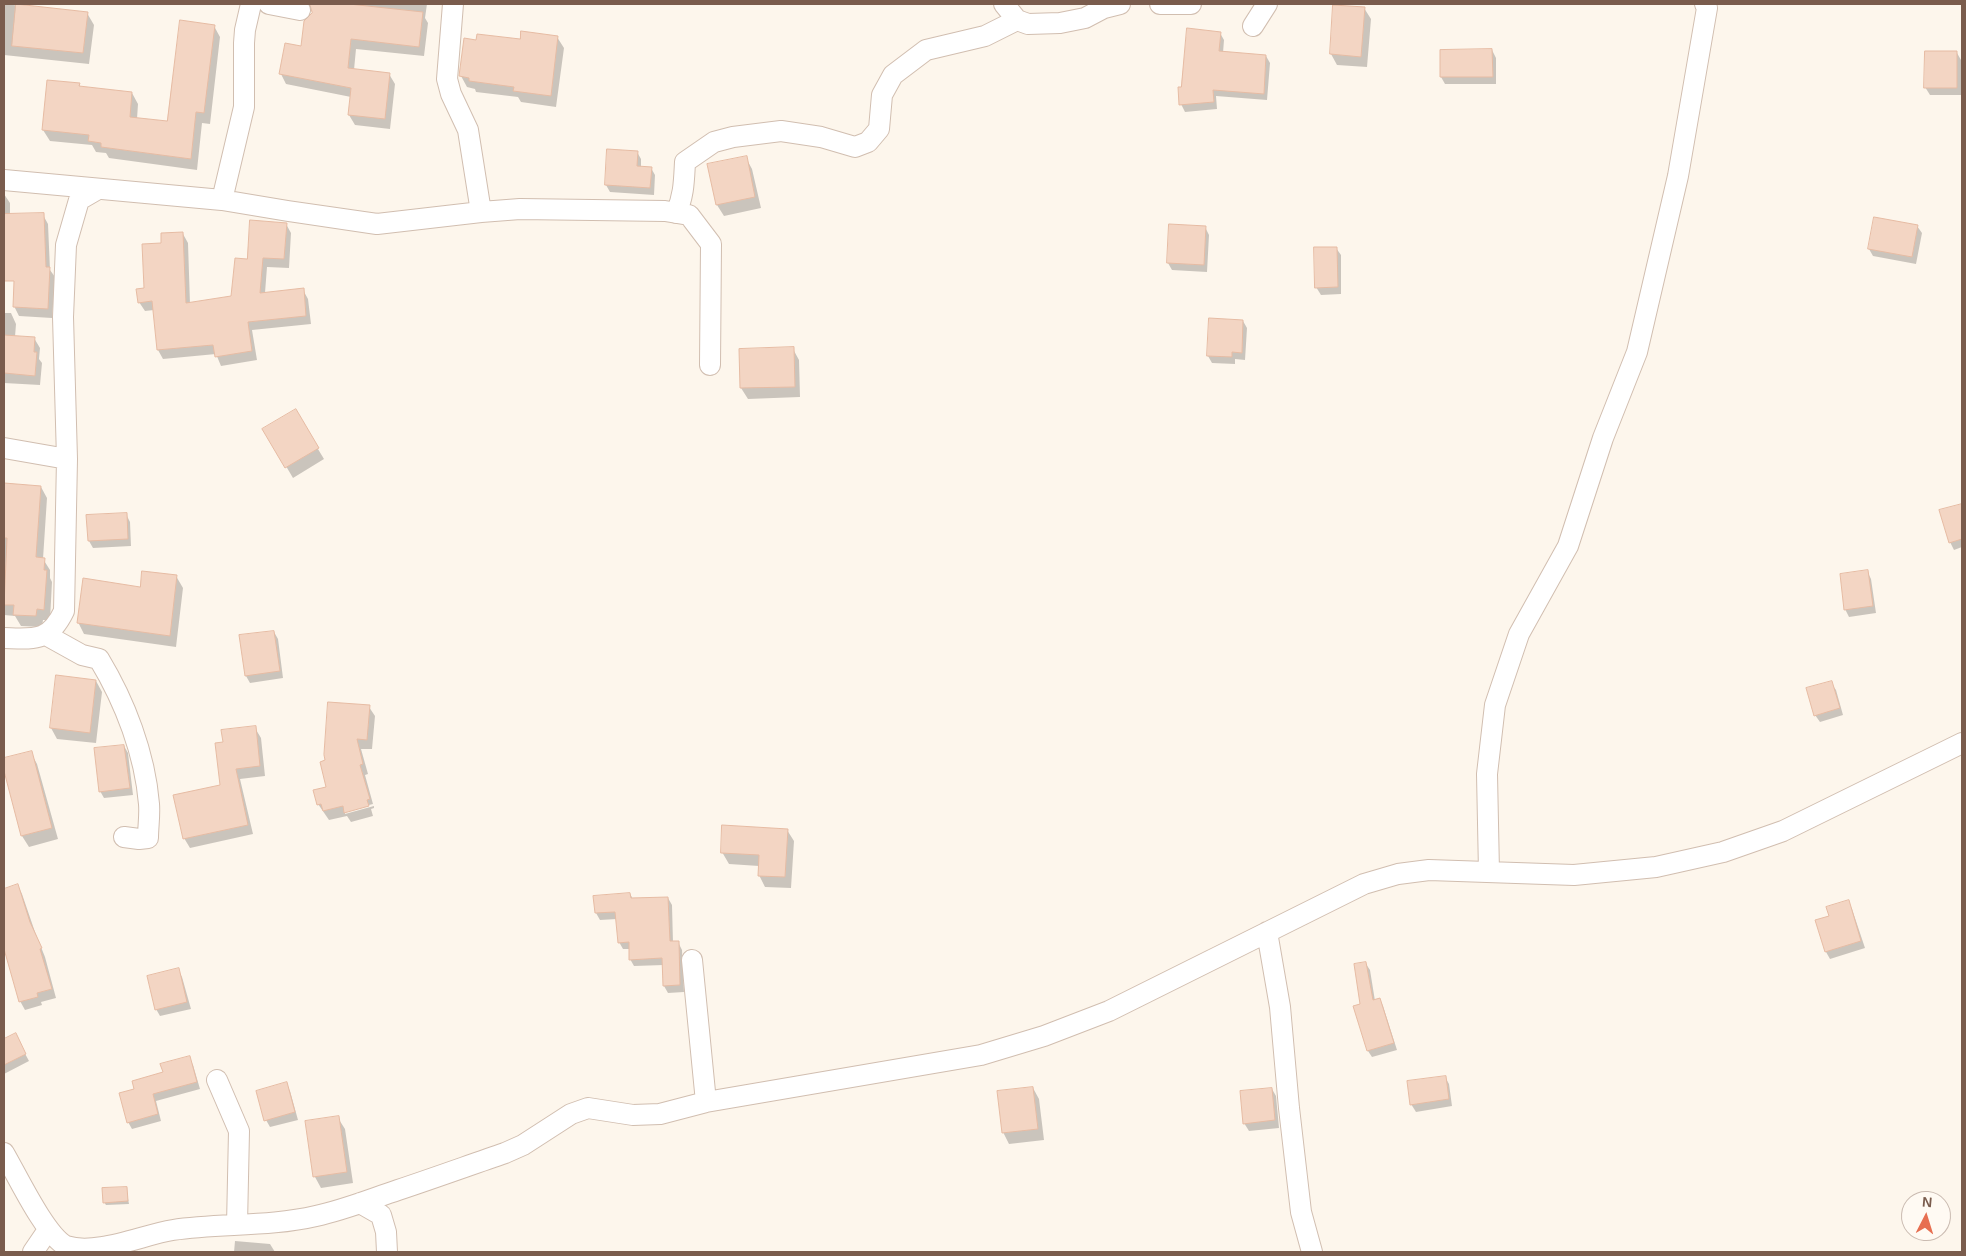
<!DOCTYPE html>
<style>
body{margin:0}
#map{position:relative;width:1966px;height:1256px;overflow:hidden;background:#fdf6ec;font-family:Arial,sans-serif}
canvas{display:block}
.frame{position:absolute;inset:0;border:5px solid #7a5c4d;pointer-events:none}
.north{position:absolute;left:1901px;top:1191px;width:50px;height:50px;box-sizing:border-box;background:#fffaf3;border:1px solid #cabbb1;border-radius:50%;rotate:5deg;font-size:14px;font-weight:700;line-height:20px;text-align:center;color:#7a5c4d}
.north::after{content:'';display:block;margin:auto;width:18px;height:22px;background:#e76f51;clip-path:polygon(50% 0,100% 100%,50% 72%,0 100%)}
</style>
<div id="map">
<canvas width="1966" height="1256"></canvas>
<div class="frame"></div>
<div class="north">N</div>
</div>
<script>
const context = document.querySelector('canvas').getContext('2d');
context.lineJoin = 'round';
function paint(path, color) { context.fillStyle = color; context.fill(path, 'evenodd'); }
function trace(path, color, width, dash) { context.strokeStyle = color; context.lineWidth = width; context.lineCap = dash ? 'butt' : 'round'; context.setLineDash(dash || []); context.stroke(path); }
const shadow = new Path2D(`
 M4 4 87 13 94 25 89 64 4 55Z
 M310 4H427L425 18 428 23 424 56 356 49 354 70 389 74 395 84 390 129 355 125 349 115 351 97 286 84 281 74 302 48 313 13Z
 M1334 6 1364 8 1371 19 1367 67 1337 65 1331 54Z
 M214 26 220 37 210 124 202 123 197 170 109 158 106 153 96 152 92 145 50 141 43 130 79 84 81 88 132 93 138 104 137 119 168 122Z
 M1220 33 1224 40 1223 53 1266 56 1270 63 1267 100 1216 96 1217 109 1185 112 1181 104 1182 88Z
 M557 37 564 48 556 107 521 102 518 97 476 92 475 89 467 87 461 76 478 41 521 40Z
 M1492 50 1496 58V84H1445L1441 77Z
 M1957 53 1961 60V95H1930L1925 87Z
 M637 152 641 159V168H651L655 175 654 195 610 192 606 185Z
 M746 158 752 169 761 208 724 216 717 205Z
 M4 194 10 203V216L43 215 48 224 50 270 55 277 52 318 19 316 14 306 17 254H4Z
 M286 224 291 233 289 268 267 267 265 293 303 290 308 299 311 324 252 330 257 360 221 366 216 354 163 359 158 350 154 310 145 311 139 302 162 244 183 234 188 243 190 304 232 297 249 260Z
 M1917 226 1922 233 1916 264 1873 256 1869 249Z
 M1205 227 1209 235 1207 272 1172 270 1168 263Z
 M1336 248 1341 255V294L1321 295 1316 287Z
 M4 313H11L16 324 15 337 34 338 40 348 39 359 42 363 40 385 4 383Z
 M1243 321 1247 328 1245 360 1235 359V364L1212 363 1208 356Z
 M793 349 799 360 800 397 748 399 741 388Z
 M295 411 324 459 293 478 264 429Z
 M4 484 41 487 47 498 43 559 50 570V578L52 582 50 620H43L42 627 21 626 15 616 4 615Z
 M1962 505V547L1954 550 1950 542 1940 511Z
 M126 514 130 522 131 546 93 548 89 541Z
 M1867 571 1871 579 1876 613 1849 617 1845 609Z
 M176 576 183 588 176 647 84 634 78 622Z
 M274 632 278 639 283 678 250 683 246 676Z
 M96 681 102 692 96 743 57 739 51 728Z
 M1831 683 1836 690 1843 715 1820 722 1815 715Z
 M369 707 375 716 372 749H361L368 774 365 775 373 804 345 811V814L374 806V808L371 809 373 816 351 822 347 816 329 820 318 804 328 787 327 761Z
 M255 728 261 738 265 776 240 779 253 834 190 848 184 838 222 786 224 743Z
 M124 746 128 753 133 795 104 798 100 791Z
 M31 753 37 764 58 839 29 847 22 836 4 766V760Z
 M787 830 794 841 791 888 765 887 759 875V866L729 864 722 852Z
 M18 886 22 894 35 932 45 957 56 998 41 1002 42 1005 25 1010 20 1001 4 946V890Z
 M630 894 633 899 668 898 672 905 673 943 678 942 682 950 684 992 668 993 664 986V965L634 966 630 959V949H623L619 942 617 919 600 920 596 913Z
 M1848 902 1852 909 1865 948 1830 959 1826 952 1817 921 1831 917Z
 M1366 964 1370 970 1375 1001 1380 999 1383 1006 1397 1050 1372 1057 1368 1051 1361 1005Z
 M178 970 182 977 191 1009 160 1016 156 1009Z
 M15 1035 29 1061 4 1074V1041Z
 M189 1057 193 1065 200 1089 156 1101 161 1121 132 1129 128 1122 164 1073Z
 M1445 1077 1449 1084 1452 1106 1416 1112 1411 1104Z
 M286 1083 290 1091 298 1120 270 1127 266 1120Z
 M1033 1088 1039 1099 1044 1140 1009 1144 1003 1132Z
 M1272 1089 1276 1096 1279 1128 1249 1131 1244 1123Z
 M338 1118 345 1129 353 1183 321 1188 315 1177Z
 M126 1188 129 1204 106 1205 104 1202Z
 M235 1241 270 1244 275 1252H224H234Z`);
const building = new Path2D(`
 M16 4 88 12 83 53 12 46Z
 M310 4H349L423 12 419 47 351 39 348 68 390 73 385 119 348 115 351 88 279 74 285 43 301 46 304 21 312 13Z
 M1333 5 1365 7 1361 57 1330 54Z
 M180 20 215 25 204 113 196 112 191 159 101 147V143L88 141 89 135 42 130 47 80 80 83 79 86 132 92 130 117 167 121Z
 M1187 28 1221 32 1219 51 1266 55 1264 94 1213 90 1214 102 1179 105 1178 87H1181Z
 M521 31 558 36 551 96 513 91 514 87 469 81V78L459 76 464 38 476 40 477 34 520 39Z
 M1492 49 1493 77H1440V50Z
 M1925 51H1957V88H1924Z
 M607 149 638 151 637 166 652 167 650 188 605 185Z
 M747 156 755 197 716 205 707 164Z
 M44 213 46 267H50L48 309 13 307 14 281H4V214Z
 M1874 217 1918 225 1912 257 1868 249Z
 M250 220 287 223 284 259 263 258 260 293 304 288 306 316 248 322 252 351 215 357 213 345 157 350 152 301 138 303 136 289 144 288 142 244 161 243V233L183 232 186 303 231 296 235 258 247 259Z
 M1169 224 1206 226 1204 265 1167 263Z
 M1314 247H1337L1338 287 1315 288Z
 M1209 318 1243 320 1242 353 1232 352V357L1207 356Z
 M4 335 35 337 34 352H37L35 376 4 373Z
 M794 347 795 387 740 388 739 349Z
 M296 409 319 448 285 468 262 429Z
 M4 483 41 486 36 557 45 558 44 570H47L44 610 37 609 36 616 13 615 14 605H4L7 538H4Z
 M1962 504V539L1949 543 1939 510Z
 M127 513 128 539 88 541 86 515Z
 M1868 570 1873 606 1844 610 1840 574Z
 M142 571 177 575 170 636 77 623 83 578 140 587Z
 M274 631 280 671 245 676 239 635Z
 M56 675 96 680 90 733 50 728Z
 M1832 681 1840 708 1814 716 1806 688Z
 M328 702 370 705 367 740 357 739 363 764 360 765 370 799 367 800 369 806 344 813 343 806 323 811 321 804 317 805 313 790 326 787 320 762 325 760 324 755Z
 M256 726 260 766 236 769 248 825 183 839 173 795 220 785 215 743 223 742 221 730Z
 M124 745 130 788 99 792 94 748Z
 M32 751 52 828 21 836 4 771V758Z
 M722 825 788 829 785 877 758 876 759 855 721 853Z
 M18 884 30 922 42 948 40 949 52 989 37 993 38 997 19 1002 4 949V889Z
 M630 893 631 898 668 897 670 941H679L680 985 663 986 662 958 629 960V942L618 943 615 912 595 913 593 896Z
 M1849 900 1861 941 1825 952 1815 920 1829 916 1826 907Z
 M1366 962 1373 1000 1380 998 1394 1043 1367 1051 1353 1006 1360 1004 1354 964Z
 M179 968 187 1002 155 1010 147 976Z
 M16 1033 26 1054 4 1065V1039Z
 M190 1056 197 1082 153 1094 158 1114 127 1123 119 1093 134 1089 132 1081 163 1072 160 1064Z
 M1446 1076 1449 1099 1410 1105 1407 1081Z
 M287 1082 295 1112 264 1121 256 1091Z
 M1033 1087 1038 1129 1002 1133 997 1091Z
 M1272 1088 1275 1120 1243 1124 1240 1091Z
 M339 1116 347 1172 313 1177 305 1121Z
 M127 1187 128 1201 103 1203 102 1188Z`);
const street = new Path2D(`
 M269 4 300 10
 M453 4 447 79 451 94 468 130 481 212
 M1004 4 1017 20 1028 24 1060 23 1085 18 1104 8 1120 4
 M1160 4H1191
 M1253 26 1267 4
 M4 180 222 200 288 211 377 224 481 212 520 209 665 211 689 215 711 244 710 365
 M222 200 244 107V43L245 30 251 4
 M676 213C684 196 684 180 685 162L714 142 733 137 781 131 821 137 855 147 868 142 879 129 882 95 893 75 926 50 985 36 1017 20
 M4 448 67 459
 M46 635 82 655 99 659C125 702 145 754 149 804 150 815 148 827 148 838L139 839 124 837
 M4 638C35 639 49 642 64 611L67 459 63 317 66 245 79 200 98 189
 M1489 872 1487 774 1495 705 1519 634 1568 546 1603 438 1637 352 1678 176 1707 8 1705 4
 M1267 932 1280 1007 1289 1108 1301 1212 1312 1252
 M692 960 706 1102
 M217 1080 239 1131 237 1225
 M4 1153C17 1175 45 1235 66 1246 96 1256 142 1235 173 1230 220 1223 269 1227 316 1216 344 1210 371 1199 398 1190 434 1178 470 1165 505 1153L523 1145 571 1114 588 1108 633 1115 660 1114 706 1102 981 1055 1044 1036 1109 1011 1364 884 1398 874 1429 870 1574 875 1656 867 1723 852 1783 831 1962 743
 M360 1203 381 1215 386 1232 387 1252
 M33 1252 48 1230`);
paint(shadow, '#0003');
paint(building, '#f3d5c3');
trace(building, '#e6bba3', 1);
trace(street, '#d1beb0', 22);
trace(street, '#fff', 20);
</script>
